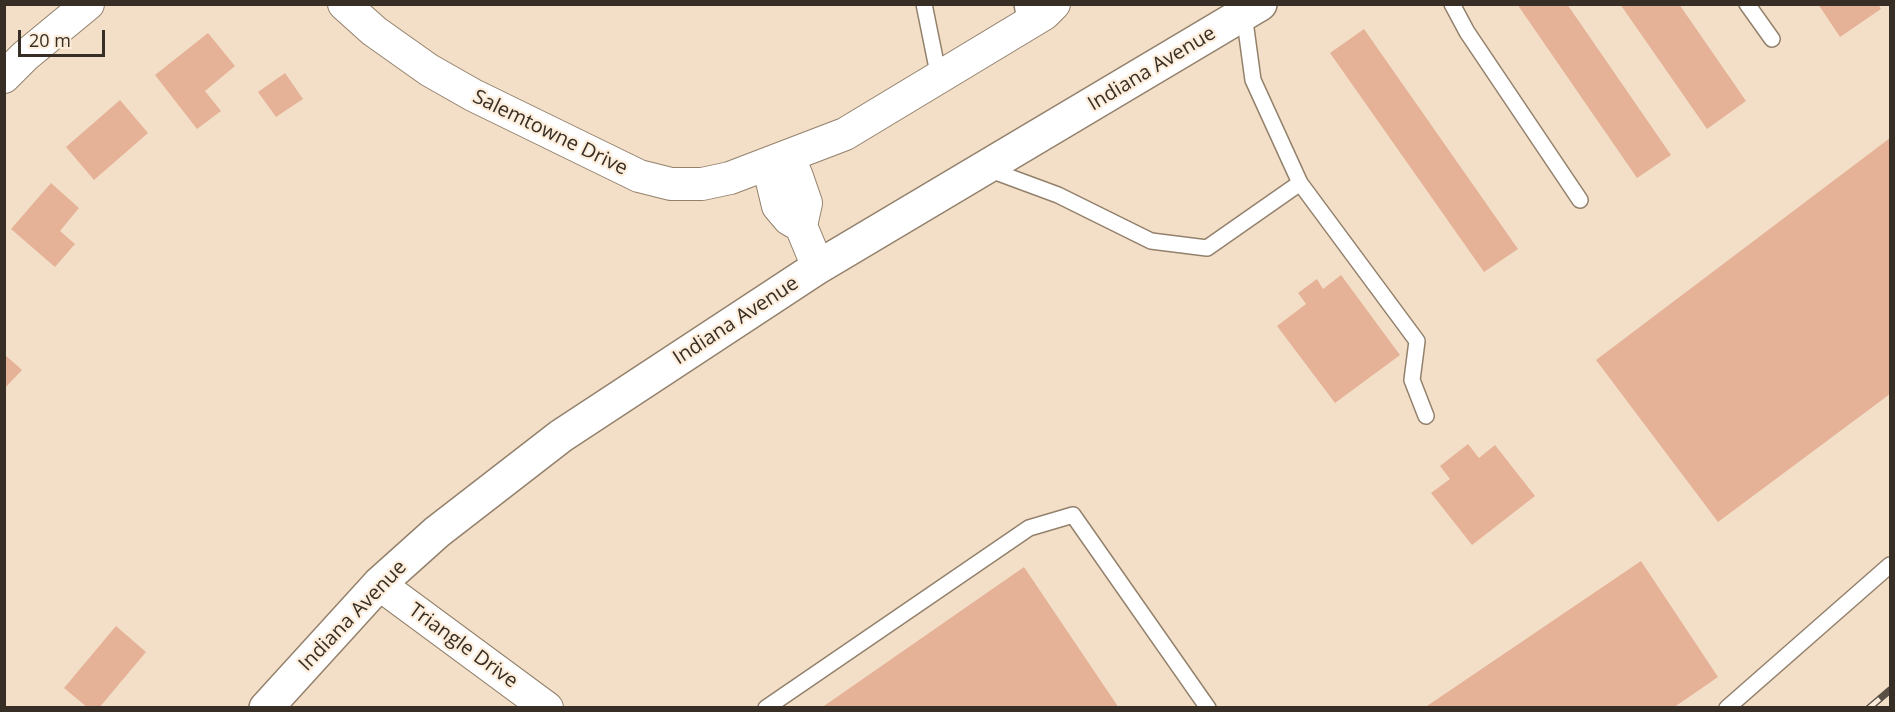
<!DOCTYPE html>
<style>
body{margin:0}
#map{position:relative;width:1895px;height:712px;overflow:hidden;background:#f3dfc8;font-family:"Open Sans",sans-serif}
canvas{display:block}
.frame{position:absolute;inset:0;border:6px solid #372f26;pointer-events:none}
.scale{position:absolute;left:18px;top:30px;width:87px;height:27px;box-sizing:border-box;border:3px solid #372f26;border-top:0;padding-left:8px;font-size:18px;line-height:21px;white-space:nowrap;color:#372f26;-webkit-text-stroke:4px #fdedda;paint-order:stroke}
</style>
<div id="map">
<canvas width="1895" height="712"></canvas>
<div class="frame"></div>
<div class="scale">20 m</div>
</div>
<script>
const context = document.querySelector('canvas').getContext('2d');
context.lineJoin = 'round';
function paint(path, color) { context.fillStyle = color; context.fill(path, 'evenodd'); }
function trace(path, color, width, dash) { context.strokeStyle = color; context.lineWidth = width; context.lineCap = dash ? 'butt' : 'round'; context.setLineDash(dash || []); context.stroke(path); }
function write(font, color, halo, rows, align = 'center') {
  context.font = font + ' "Open Sans",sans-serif'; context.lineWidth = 4.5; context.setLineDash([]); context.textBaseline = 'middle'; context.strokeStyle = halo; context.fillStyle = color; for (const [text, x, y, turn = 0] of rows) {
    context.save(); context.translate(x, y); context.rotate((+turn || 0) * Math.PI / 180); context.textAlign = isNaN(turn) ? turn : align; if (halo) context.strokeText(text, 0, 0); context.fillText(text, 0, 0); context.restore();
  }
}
const building = new Path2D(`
 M1517 4H1567L1671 155 1637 178Z
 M1620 4H1679L1746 101 1707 129Z
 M1818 4H1878L1881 9 1840 37Z
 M1364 29 1518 249 1484 272 1330 53Z
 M208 33 235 66 205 91 221 111 197 129 155 75Z
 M285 73 303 99 276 117 258 92Z
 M120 100 148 133 94 180 66 147Z
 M1890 138V394L1718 522 1596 360Z
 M51 183 79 208 60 231 75 244 55 267 11 229Z
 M1341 275 1400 355 1335 403 1277 326 1306 304 1298 293 1317 279 1323 289Z
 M4 354 22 370 4 389Z
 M1468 444 1479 458 1495 445 1535 496 1472 545 1431 493 1450 479 1440 466Z
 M1641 561 1718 677 1673 708H1424Z
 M1024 567 1119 708H821Z
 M116 626 146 652 99 708H88L64 688Z`);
const lane = new Path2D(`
 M924 4 939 78
 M1022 4 1026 26
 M1452 4 1467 32 1580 200
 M1747 4 1772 39
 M1244 14 1253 80 1300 183 1417 341 1412 380 1426 416
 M985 168 1058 195 1151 241 1207 248 1300 183
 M766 708 1029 528 1073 515 1208 708
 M1727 708 1890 565`);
const street = new Path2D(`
 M344 4 374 31 429 70 473 95 639 176 671 184H702L730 178 845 134 1044 14 1054 4
 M4 77 25 56 88 4
 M779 160 783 169 796 174 806 203 801 226
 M783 169 772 181 778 206 789 219 801 226 818 267
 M379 584 547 708`);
const secondary = new Path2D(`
 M266 708 379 584 437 532 561 436 818 267 1260 4`);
const rail = new Path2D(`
 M1869 708 1890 690`);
const streetNames = [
 ["Indiana Avenue",1152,69,-31],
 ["Salemtowne Drive",550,133,26],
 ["Indiana Avenue",736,321,-33],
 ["Indiana Avenue",353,616,-46],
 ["Triangle Drive",463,646,36]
];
paint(building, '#e5b297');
trace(lane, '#93816c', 18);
trace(street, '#93816c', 34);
trace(secondary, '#93816c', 36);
trace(lane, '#fff', 15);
trace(street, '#fff', 32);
trace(secondary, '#fff', 33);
trace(rail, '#5b5045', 7);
trace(rail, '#fdedda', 4.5, [14]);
write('20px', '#372f26', '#fdedda', streetNames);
</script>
